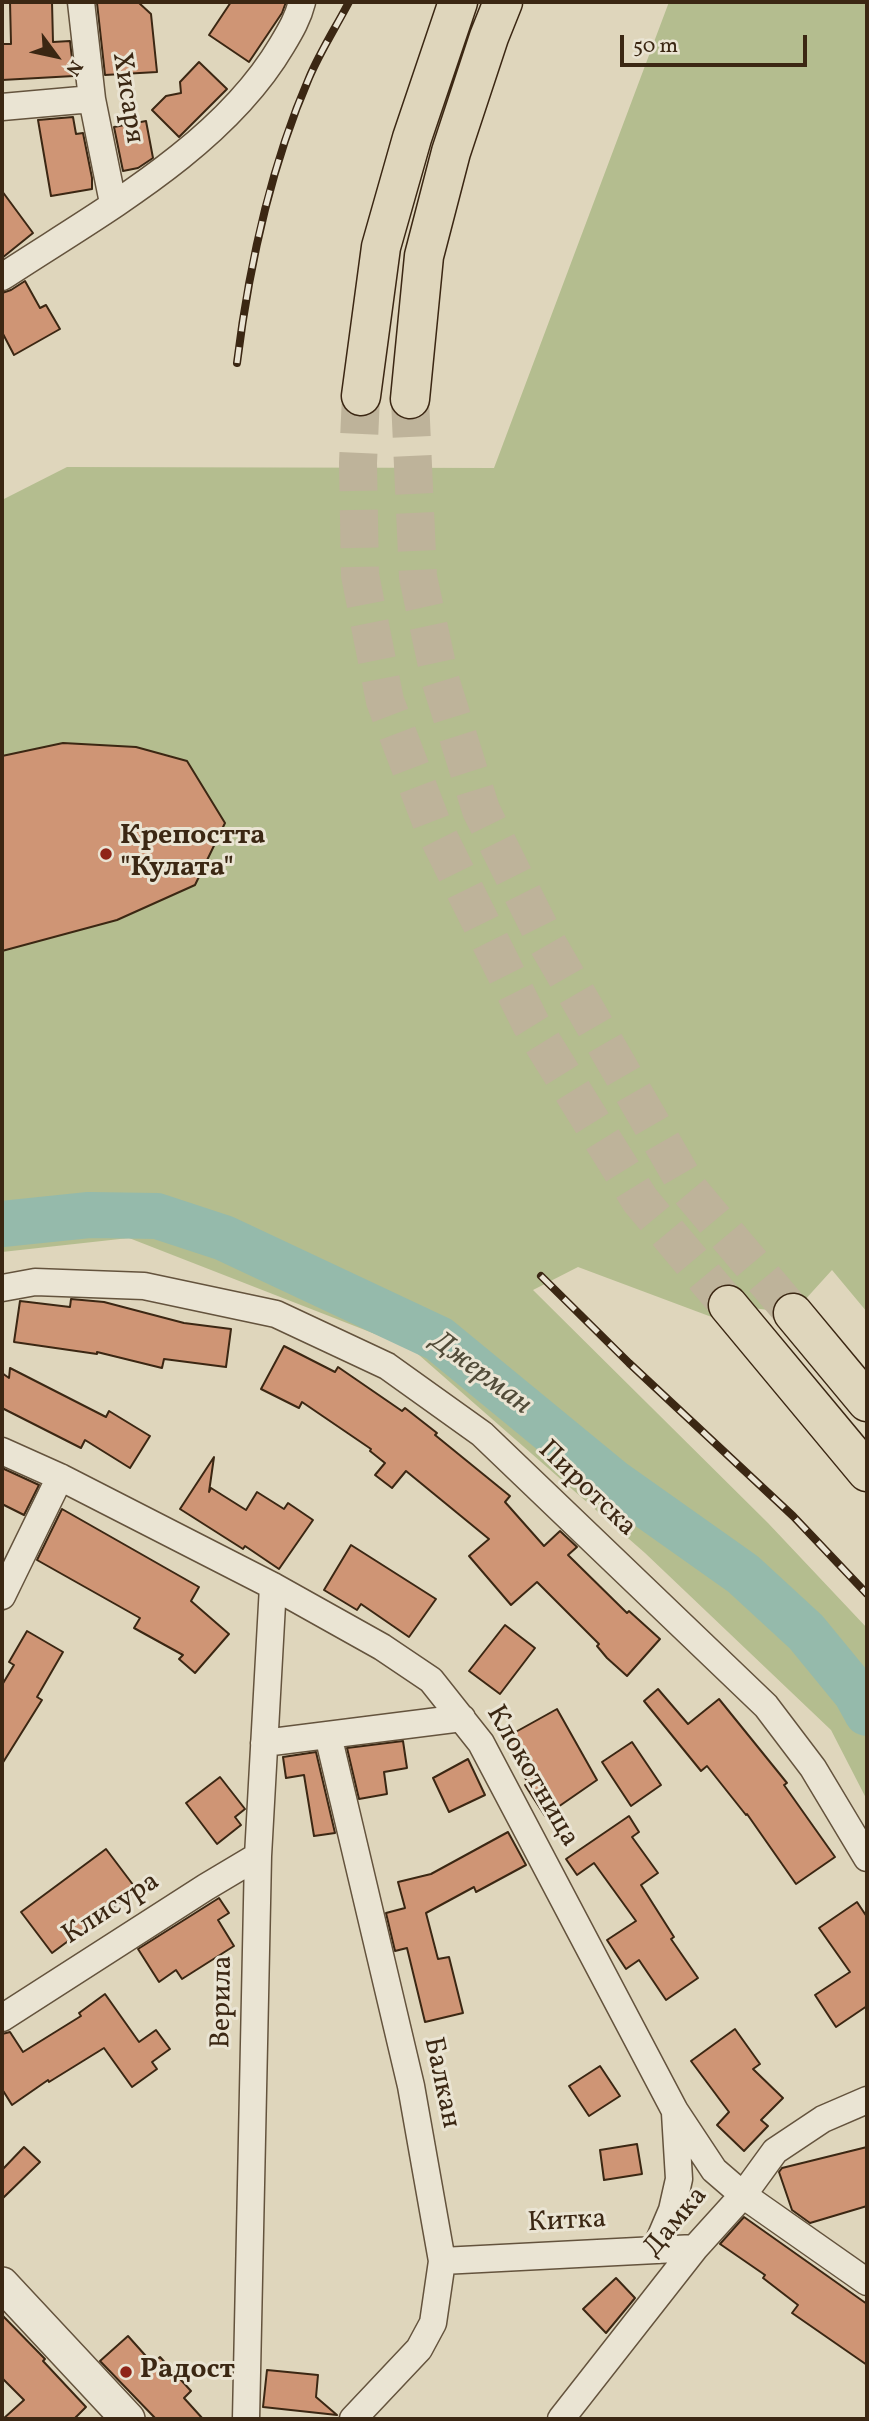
<!DOCTYPE html>
<meta charset="utf-8">
<style>
body{margin:0}
#map{position:relative;width:869px;height:2421px;overflow:hidden;background:#dfd6bc;font-family:Vollkorn,serif}
canvas{display:block}
.frame{position:absolute;inset:0;border:4px solid #3b2713;pointer-events:none}
.north{position:absolute;left:21px;top:21px;width:70px;height:70px;-webkit-text-stroke:5px #eae4d3;paint-order:stroke;rotate:123deg;font-size:19px;font-weight:700;line-height:28px;text-align:center;color:#3b2713}
.north::after{content:'';display:block;margin:auto;width:24px;height:32px;background:#3b2713;clip-path:polygon(50% 0,100% 100%,50% 72%,0 100%)}
.scale{position:absolute;left:620px;top:35px;width:187px;height:32px;box-sizing:border-box;border:4px solid #3b2713;border-top:0;padding-left:9px;font-size:21px;line-height:24px;white-space:nowrap;color:#3b2713;-webkit-text-stroke:5px #eae4d3;paint-order:stroke}
</style>
<div id="map">
<canvas width="869" height="2421"></canvas>
<div class="frame"></div>
<div class="north">N</div>
<div class="scale">50 m</div>
</div>
<script>
const context = document.querySelector('canvas').getContext('2d');
context.lineJoin = 'round';
function paint(path, color) { context.fillStyle = color; context.fill(path, 'evenodd'); }
function trace(path, color, width, dash) { context.strokeStyle = color; context.lineWidth = width; context.lineCap = dash ? 'butt' : 'round'; context.setLineDash(dash || []); context.stroke(path); }
function write(font, color, halo, rows, align = 'center') {
  context.font = font + ' Vollkorn,serif'; context.lineWidth = 6; context.setLineDash([]); context.textBaseline = 'middle'; context.strokeStyle = halo; context.fillStyle = color; for (const [text, x, y, turn = 0] of rows) {
    context.save(); context.translate(x, y); context.rotate((+turn || 0) * Math.PI / 180); context.textAlign = isNaN(turn) ? turn : align; if (halo) context.strokeText(text, 0, 0); context.fillText(text, 0, 0); context.restore();
  }
}
const green = new Path2D(`
 M669 2H867V1312L832 1270 793 1313 728 1305 717 1319 578 1267 533 1290 768 1523 867 1628V1800L831 1730 645 1553 411 1348 129 1238 2 1252V500L67 467 494 468Z`);
const river = new Path2D(`
 M2 1224 89 1215 157 1216 224 1238 439 1339 613 1482 743 1574 806 1632 856 1693 867 1713`);
const building = new Path2D(`
 M10 2H52L53 42 70 41 74 76 2 80V44H11Z
 M138 2 151 14 157 72 105 75 97 3Z
 M231 2H286L282 13 249 62 209 35Z
 M199 62 227 89 179 137 152 110 166 96 181 93 180 82Z
 M73 117 76 134 83 133 92 178V189L51 196 38 120Z
 M146 121 153 158 138 168 123 171 114 127Z
 M2 191 33 233 2 258Z
 M25 281 40 308 46 305 60 329 14 355 2 332V293L11 290Z
 M63 743 136 747 187 761 225 823 195 885 117 920 2 951V756Z
 M71 1299 104 1302 184 1323 231 1329 226 1367 164 1359 162 1368 97 1352V1354L14 1342 20 1301 70 1307Z
 M284 1346 335 1372 338 1367 402 1411 405 1408 437 1433 435 1435 510 1496 505 1502 544 1546 560 1531 577 1547 568 1555 627 1613 629 1611 660 1639 627 1676 607 1658 597 1646 599 1644 537 1582 511 1605 469 1556 489 1539 406 1471 392 1488 375 1475 385 1463 370 1451 371 1449 302 1402 299 1408 261 1389Z
 M10 1368 106 1417 109 1411 150 1436 130 1468 85 1440 81 1448 2 1408V1373L9 1378Z
 M214 1457 209 1492 211 1488 246 1510 257 1492 284 1509 288 1503 313 1520 279 1569 245 1546 243 1549 180 1509Z
 M2 1468 39 1485 24 1515 2 1504Z
 M62 1509 199 1587 191 1601 229 1634 195 1673 179 1659 183 1655 134 1628 140 1618 37 1560Z
 M351 1545 436 1599 409 1637 361 1604 357 1610 324 1590Z
 M505 1625 535 1648 500 1694 469 1671Z
 M27 1631 63 1652 37 1697 42 1700 2 1764V1685L14 1665 9 1662Z
 M658 1689 688 1724 719 1699 787 1783 784 1785 835 1857 796 1884 747 1814 746 1815 707 1766 701 1771 644 1701Z
 M557 1709 597 1780 545 1816 525 1785 528 1783 503 1739Z
 M403 1741 407 1768 384 1772 387 1794 359 1799 347 1748Z
 M632 1742 661 1785 631 1806 602 1762Z
 M316 1752 335 1833 314 1836 304 1775 286 1778 283 1757Z
 M468 1759 485 1795 449 1812 433 1778Z
 M220 1777 245 1809 235 1817 241 1825 217 1844 186 1803Z
 M629 1816 639 1832 632 1837 658 1873 641 1885 674 1937 671 1939 698 1978 666 2000 639 1960 626 1969 607 1940 636 1921 594 1863 577 1875 566 1859Z
 M508 1832 526 1865 476 1892 474 1887 426 1913 438 1959 449 1957 463 2013 425 2022 407 1948 395 1951 386 1913 405 1908 398 1882 431 1874Z
 M106 1849 137 1890 52 1953 21 1912Z
 M219 1898 229 1913 218 1920 234 1946 182 1979 176 1970 159 1982 138 1949Z
 M857 1902 867 1917V2006L836 2027 815 1995 850 1972 819 1928Z
 M105 1994 139 2042 156 2030 170 2049 152 2062 157 2069 132 2087 104 2048 49 2082 48 2080 12 2105 2 2089V2034L10 2032 23 2052 81 2016 79 2013Z
 M735 2029 760 2064 753 2069 783 2098 761 2120 768 2126 744 2151 717 2125 729 2112 691 2061Z
 M600 2066 620 2096 589 2116 569 2086Z
 M637 2144 642 2174 604 2180 600 2150Z
 M24 2147 40 2162 2 2199V2170Z
 M867 2147V2206L810 2223 792 2210 779 2172 782 2168Z
 M744 2217 867 2304V2365L792 2313 798 2305 763 2278 765 2275 720 2244Z
 M616 2278 635 2298 606 2333 583 2309Z
 M2 2315 45 2359 43 2361 86 2407 74 2419H3L24 2400 2 2378Z
 M128 2336 153 2364 160 2357 191 2391 184 2398 203 2419H156L100 2361Z
 M267 2370 318 2375 316 2397 337 2415 263 2407Z`);
const primaryTunnel = new Path2D(`
 M361 396 358 463 360 575 385 701 432 824 531 1024 640 1200 728 1305
 M410 399 418 577 440 679 481 810 546 941 690 1191 793 1313`);
const minor = new Path2D(`
 M81 2 92 99 113 203
 M2 107 92 99
 M2 277C99 213 222 147 282 45 291 30 298 18 302 2
 M2 1288 35 1282 144 1286 276 1314 387 1366 482 1434 766 1706 813 1768 867 1858
 M2 1451 60 1477 273 1586 382 1647 431 1680 481 1743 675 2111 714 2170 743 2195 867 2282
 M2 1596 60 1477
 M328 1735 411 2086 442 2261 433 2323 419 2349 353 2419
 M264 1743 462 1718
 M2 2018 206 1887 258 1856
 M655 2250 672 2210 679 2179 675 2113
 M442 2261 695 2248
 M246 2419 258 1856 273 1586
 M561 2419 695 2248 743 2195 775 2151 823 2119 867 2100`);
const tertiary = new Path2D(`
 M2 2284 128 2419`);
const primary = new Path2D(`
 M361 396 381 247 412 138 458 2
 M410 399 424 256 451 152 489 37 503 2
 M728 1305 867 1472
 M793 1313 867 1402`);
const rail = new Path2D(`
 M237 363C249 266 270 168 309 78 320 52 336 27 349 2
 M541 1276 629 1363 793 1516 867 1594`);
const markers = [
 [106,854,7,"#8f2418"],
 [126,2372,7,"#8f2418"]
];
const streetNames = [
 ["Хисаря",126,98,81],
 ["Пиротска",586,1490,44],
 ["Клокотница",531,1777,60],
 ["Клисура",112,1910,-33],
 ["Верила",224,2002,-89],
 ["Балкан",440,2083,78],
 ["Китка",567,2223,-3],
 ["Дамка",677,2223,-50]
];
const poiNames = [
 ["Крепостта",120,838],
 ["\"Кулата\"",120,870],
 ["Радост",140,2372]
];
const waterNames = [
 ["Джерман",480,1375,37]
];
paint(green, '#b4bd8f');
trace(river, '#95baab', 46);
paint(building, '#cf9575');
trace(building, '#3b2713', 2);
trace(primaryTunnel, '#beb39a', 38, [38, 19]);
trace(minor, '#64533d', 29);
trace(tertiary, '#64533d', 36);
trace(primary, '#3b2713', 41);
trace(minor, '#eae4d3', 26);
trace(tertiary, '#eae4d3', 33);
trace(primary, '#dfd6bc', 38);
trace(rail, '#3b2713', 8);
trace(rail, '#eae4d3', 5, [16]);
for (const [x, y, r, color] of markers) { const dot = new Path2D(); dot.arc(x, y, r, 0, 2 * Math.PI); context.fillStyle = color; context.fill(dot); trace(dot, '#eae4d3', 2.5); }
write('28px', '#3b2713', '#eae4d3', streetNames);
write('bold 28px', '#3b2713', '#eae4d3', poiNames, 'left');
write('italic 30px', '#524c39', '#eae4d3', waterNames);
</script>
